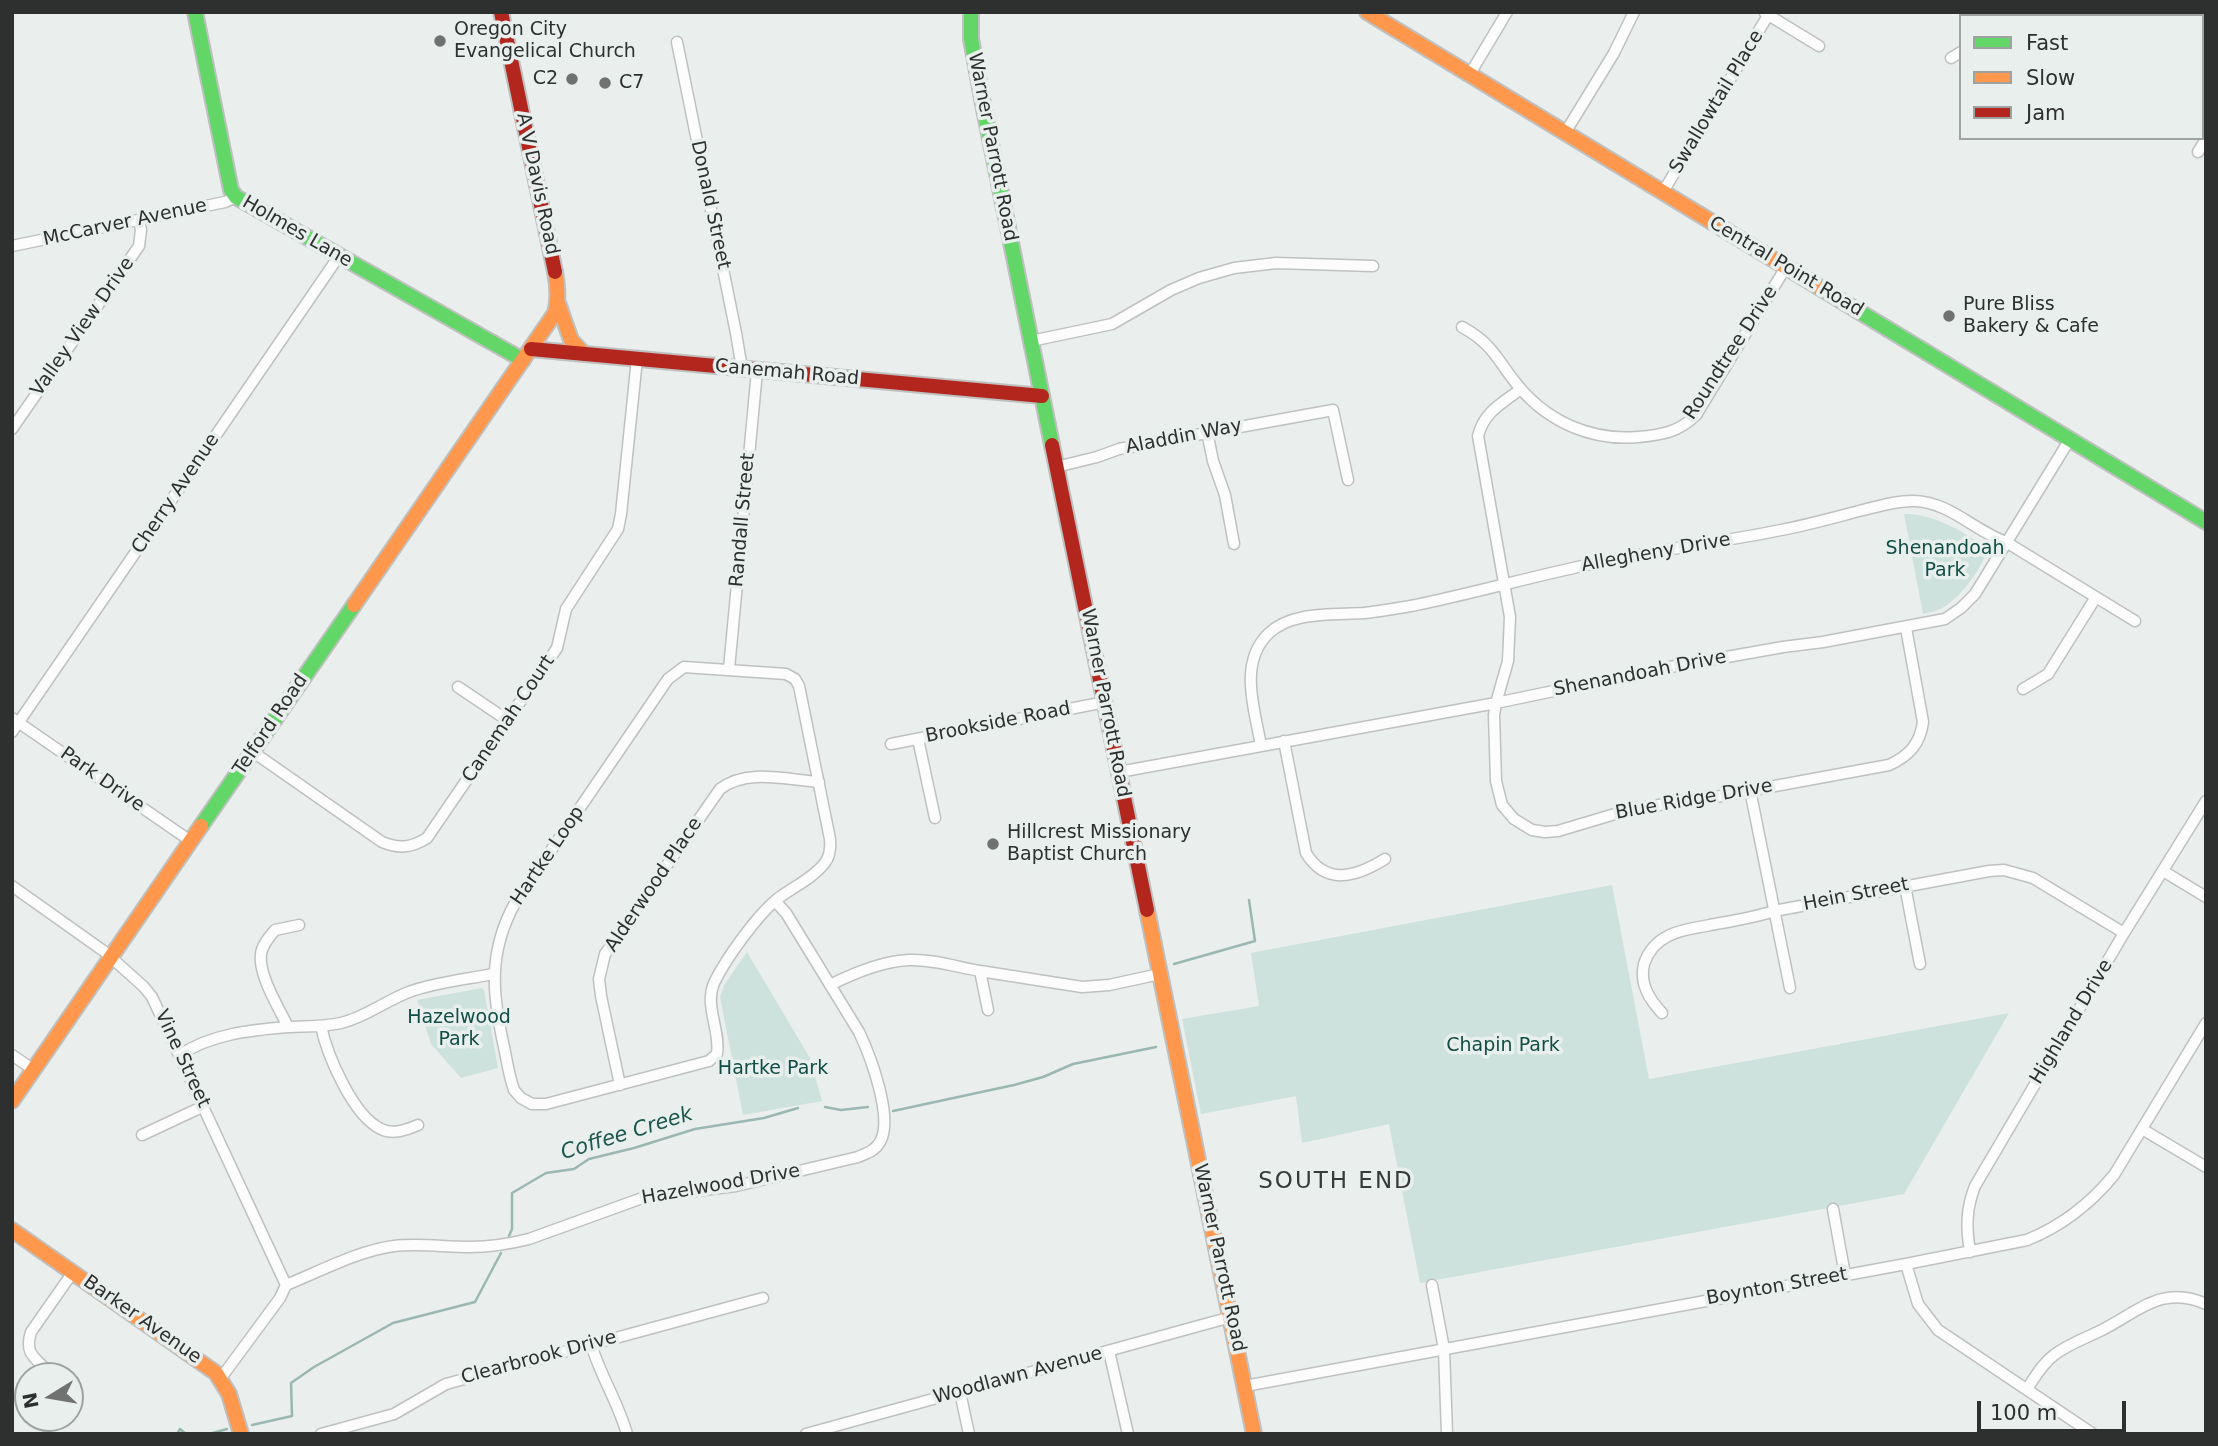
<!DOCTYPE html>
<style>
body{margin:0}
#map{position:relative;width:2218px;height:1446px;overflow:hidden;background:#eaeeec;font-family:"DejaVu Sans",sans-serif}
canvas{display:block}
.frame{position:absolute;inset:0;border:14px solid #2e3030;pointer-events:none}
.legend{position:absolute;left:1959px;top:14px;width:245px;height:126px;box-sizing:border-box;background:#e9efed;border:2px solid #9ea3a1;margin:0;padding:9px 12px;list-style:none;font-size:21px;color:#2e3030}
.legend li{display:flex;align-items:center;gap:14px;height:35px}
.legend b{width:35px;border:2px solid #9ea3a1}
.north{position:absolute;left:14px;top:1362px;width:70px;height:70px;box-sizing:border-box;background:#e9efed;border:2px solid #9ea3a1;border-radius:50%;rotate:259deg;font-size:19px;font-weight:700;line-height:28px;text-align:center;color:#2e3030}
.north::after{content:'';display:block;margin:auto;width:24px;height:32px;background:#707272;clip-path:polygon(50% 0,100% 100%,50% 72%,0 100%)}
.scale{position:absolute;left:1977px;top:1401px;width:149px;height:32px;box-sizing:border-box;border:4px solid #2e3030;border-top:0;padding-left:9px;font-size:21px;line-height:24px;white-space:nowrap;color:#2e3030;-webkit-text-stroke:5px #e9efed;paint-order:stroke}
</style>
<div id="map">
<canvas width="2218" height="1446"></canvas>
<div class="frame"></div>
<ul class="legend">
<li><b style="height:9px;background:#63d668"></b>Fast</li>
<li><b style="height:9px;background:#ff974d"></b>Slow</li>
<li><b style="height:9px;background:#b3261e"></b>Jam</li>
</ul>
<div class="north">N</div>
<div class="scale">100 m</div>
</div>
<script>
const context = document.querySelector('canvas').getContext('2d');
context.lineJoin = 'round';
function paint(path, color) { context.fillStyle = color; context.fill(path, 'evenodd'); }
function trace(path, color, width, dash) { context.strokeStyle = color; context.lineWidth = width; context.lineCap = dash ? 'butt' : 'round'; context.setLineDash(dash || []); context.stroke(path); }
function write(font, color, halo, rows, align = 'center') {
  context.font = font + ' "DejaVu Sans",sans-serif'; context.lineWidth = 7; context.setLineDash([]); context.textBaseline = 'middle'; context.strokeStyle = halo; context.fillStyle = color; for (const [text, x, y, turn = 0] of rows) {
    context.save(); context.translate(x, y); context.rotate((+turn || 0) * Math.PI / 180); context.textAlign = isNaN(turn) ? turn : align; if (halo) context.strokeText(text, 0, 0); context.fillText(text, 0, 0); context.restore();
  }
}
const green = new Path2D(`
 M1904 514C1931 513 1968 532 1987 550 1982 569 1961 596 1944 607 1938 611 1930 612 1923 614Z
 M1612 885 1649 1079 2009 1013 1904 1194 1420 1283 1389 1124 1302 1143 1296 1096 1201 1114 1182 1019 1259 1006 1251 953Z
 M747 952 810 1058 822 1101 743 1115 720 997 724 985Z
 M482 988 484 990 498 1068 461 1078 431 1044 417 1000Z`);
const stream = new Path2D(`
 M1174 964 1255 941 1249 900
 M825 1107 841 1110 868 1107
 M893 1111 1014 1085 1043 1077 1073 1064 1156 1047
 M509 1236 512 1229V1193L546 1173 574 1169 589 1159 634 1148 695 1129 764 1118 798 1108
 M252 1425 292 1416 291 1383 314 1367 393 1323 475 1302 501 1253
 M177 1434 180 1429 186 1434
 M209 1434 227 1429`);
const street = new Path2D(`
 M2182 12 2187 16
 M1765 13 1819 46
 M1984 16 1985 12
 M2171 16 2173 12
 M2202 25 2206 27
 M677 42 736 333 742 369
 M1951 58 1961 52
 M1470 74 1507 12
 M1565 133 1614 53 1634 12
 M2198 152 2206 139
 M1663 192 1770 12
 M12 246 225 202 236 197
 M1462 327C1495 345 1497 361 1520 388 1550 423 1593 441 1638 437 1662 435 1679 432 1696 415L1786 267
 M1031 341 1112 324 1171 290 1199 278 1234 268 1276 263 1373 266
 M1521 389C1501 404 1484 412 1478 436L1510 617 1508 661 1496 703 1494 715 1496 781 1502 805 1514 819 1532 830 1545 832 1558 831 1635 808 1699 800 1889 765C1909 756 1920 744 1923 722L1906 628
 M12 429 139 246 141 230 139 220
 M1207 432 1213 461 1225 495 1234 544
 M1056 467 1097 457 1119 449 1333 410 1348 480
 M684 667 786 674 795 679 799 686 830 839C831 849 830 857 824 864 812 879 791 888 776 900 756 917 727 957 715 981 703 1005 721 1030 717 1054L709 1061 546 1104H532L521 1098 514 1090C509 1076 507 1061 504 1047 492 994 488 952 515 903L668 679Z
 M729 669 757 371
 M458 687 507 720
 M2023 689 2048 674 2096 597
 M12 718 192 842
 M12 732 339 256
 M918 739 935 818
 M1284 741 1306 853C1326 886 1356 877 1385 859
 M891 744 1105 702
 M1261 746C1255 710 1238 664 1268 634 1291 611 1333 615 1364 613 1382 611 1399 608 1416 605 1474 593 1530 577 1587 565 1651 551 1716 543 1781 530 1808 525 1836 517 1863 510 1880 506 1898 500 1915 501 1949 502 1975 531 2006 542L2135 621
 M253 752 382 842C399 849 411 848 427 838L557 648 566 609 618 529 621 514 637 359
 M1119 772 1496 703 1659 669 1783 647 1823 642 1945 619 1961 608 1975 594 2070 439
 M1750 790 1790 988
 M2163 871 2206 897
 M12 886 105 952 144 987 152 997 286 1285
 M1905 886 1920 964
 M980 971 1082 987 1109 985 1160 974
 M830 985C854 973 882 961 909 960 932 959 957 967 980 971L988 1010
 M1662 1013C1650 1000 1639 984 1644 964 1648 952 1656 942 1668 936 1681 929 1696 928 1710 925 1732 921 1753 918 1774 911L1989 871 2004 870 2033 878 2124 933
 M321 1026C327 1055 353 1116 381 1129 393 1135 406 1130 418 1125
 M288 1027C279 1008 258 975 261 954 262 945 269 937 275 930L299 925
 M12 1055 34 1070
 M180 1055C211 1034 251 1030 288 1027 306 1026 323 1027 341 1023 366 1017 385 1001 409 992 432 983 468 979 493 974
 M620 1085 601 996 599 979 605 954 720 789C747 768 787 780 819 782
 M2142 1129 2206 1167
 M142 1135 204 1106
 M1833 1209 1845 1275
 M1970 1252C1966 1227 1966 1209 1975 1186L2124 933 2206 801
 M1906 1264 1918 1304 1938 1330 2093 1434
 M1432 1285 1444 1349 1447 1434
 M591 1344C600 1375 618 1402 627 1434
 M1109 1351 1128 1434
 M52 1376C39 1359 23 1357 31 1332L73 1272
 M221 1378 280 1298 286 1285C321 1271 357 1251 394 1246 419 1243 444 1247 470 1247 490 1247 509 1244 529 1239L645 1197 736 1186 858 1157C867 1153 875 1151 880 1142 894 1118 870 1055 859 1032L786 913 775 901
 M1245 1386 1906 1264 2027 1240C2062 1226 2090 1204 2114 1175L2206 1023
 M2027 1389C2035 1377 2042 1364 2054 1355 2068 1344 2086 1338 2102 1330 2138 1312 2162 1284 2206 1304
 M960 1392 969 1434
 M321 1434 394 1414 446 1384 763 1298
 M806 1434 1231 1317`);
const fast = new Path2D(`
 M195 12 231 190 236 197 523 360
 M971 12V39L984 109 1052 445
 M1817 286 2206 522
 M201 826 354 605`);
const slow = new Path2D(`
 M1367 12 1817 286
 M558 303 571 340 584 354
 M354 605 555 313C559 299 558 287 555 272
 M1147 910 1254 1434
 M12 1101 201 826
 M12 1230 216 1373 229 1394 241 1434`);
const jam = new Path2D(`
 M501 12 555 272
 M531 349 1042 396
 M1052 445 1147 910`);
const markers = [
 [440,41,7,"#707272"],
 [572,79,7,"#707272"],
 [605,83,7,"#707272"],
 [1949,316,7,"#707272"],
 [993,844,7,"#707272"]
];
const poiNames = [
 ["Oregon City",454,30],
 ["Evangelical Church",454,52],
 ["C2",558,79,"right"],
 ["C7",619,83],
 ["Pure Bliss",1963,305],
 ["Bakery & Cafe",1963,327],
 ["Hillcrest Missionary",1007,833],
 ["Baptist Church",1007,855]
];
const streetNames = [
 ["Swallowtail Place",1717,102,-59],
 ["Warner Parrott Road",992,147,79],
 ["A V Davis Road",537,184,78],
 ["Donald Street",710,205,78],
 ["McCarver Avenue",125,223,-12],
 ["Holmes Lane",297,232,30],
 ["Central Point Road",1786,267,31],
 ["Valley View Drive",83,327,-55],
 ["Roundtree Drive",1731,353,-57],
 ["Canemah Road",787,373,5],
 ["Aladdin Way",1184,437,-11],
 ["Cherry Avenue",176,494,-56],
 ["Randall Street",743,520,-85],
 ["Allegheny Drive",1656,553,-10],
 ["Shenandoah Drive",1640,674,-11],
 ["Warner Parrott Road",1105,703,79],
 ["Canemah Court",509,719,-56],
 ["Brookside Road",998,723,-11],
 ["Telford Road",271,725,-56],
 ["Park Drive",102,780,35],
 ["Blue Ridge Drive",1694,800,-10],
 ["Hartke Loop",548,856,-56],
 ["Alderwood Place",654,885,-56],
 ["Hein Street",1856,895,-11],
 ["Highland Drive",2072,1022,-59],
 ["Vine Street",182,1059,65],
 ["Hazelwood Drive",721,1185,-10],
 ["Warner Parrott Road",1219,1258,78],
 ["Boynton Street",1777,1287,-10],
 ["Barker Avenue",142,1320,35],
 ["Clearbrook Drive",539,1358,-15],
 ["Woodlawn Avenue",1018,1376,-15]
];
const parkNames = [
 ["Shenandoah",1945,549],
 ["Park",1945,571],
 ["Hazelwood",459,1018],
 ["Park",459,1040],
 ["Chapin Park",1503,1046],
 ["Hartke Park",773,1069]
];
const waterNames = [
 ["Coffee Creek",627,1134,-17]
];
const quarterNames = [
 ["SOUTH END",1336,1182]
];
paint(green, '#cde2dd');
trace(stream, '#9ab8b2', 2.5);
trace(street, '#bfc1c0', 13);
trace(fast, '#bfc1c0', 18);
trace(slow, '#bfc1c0', 18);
trace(jam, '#bfc1c0', 18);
trace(street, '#fcfcfc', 10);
trace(fast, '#63d668', 14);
trace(slow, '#ff974d', 14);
trace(jam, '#b3261e', 14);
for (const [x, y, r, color] of markers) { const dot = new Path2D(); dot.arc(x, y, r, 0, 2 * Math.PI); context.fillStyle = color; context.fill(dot); trace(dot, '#e9efed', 2.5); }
write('19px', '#2e3030', '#e9efed', poiNames, 'left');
write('19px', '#2e3030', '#e9efed', streetNames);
write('19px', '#104e45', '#e9efed', parkNames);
write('italic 21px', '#1c584e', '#e9efed', waterNames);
context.letterSpacing = '2px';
write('23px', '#363a39', '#e9efed', quarterNames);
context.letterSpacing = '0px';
</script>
